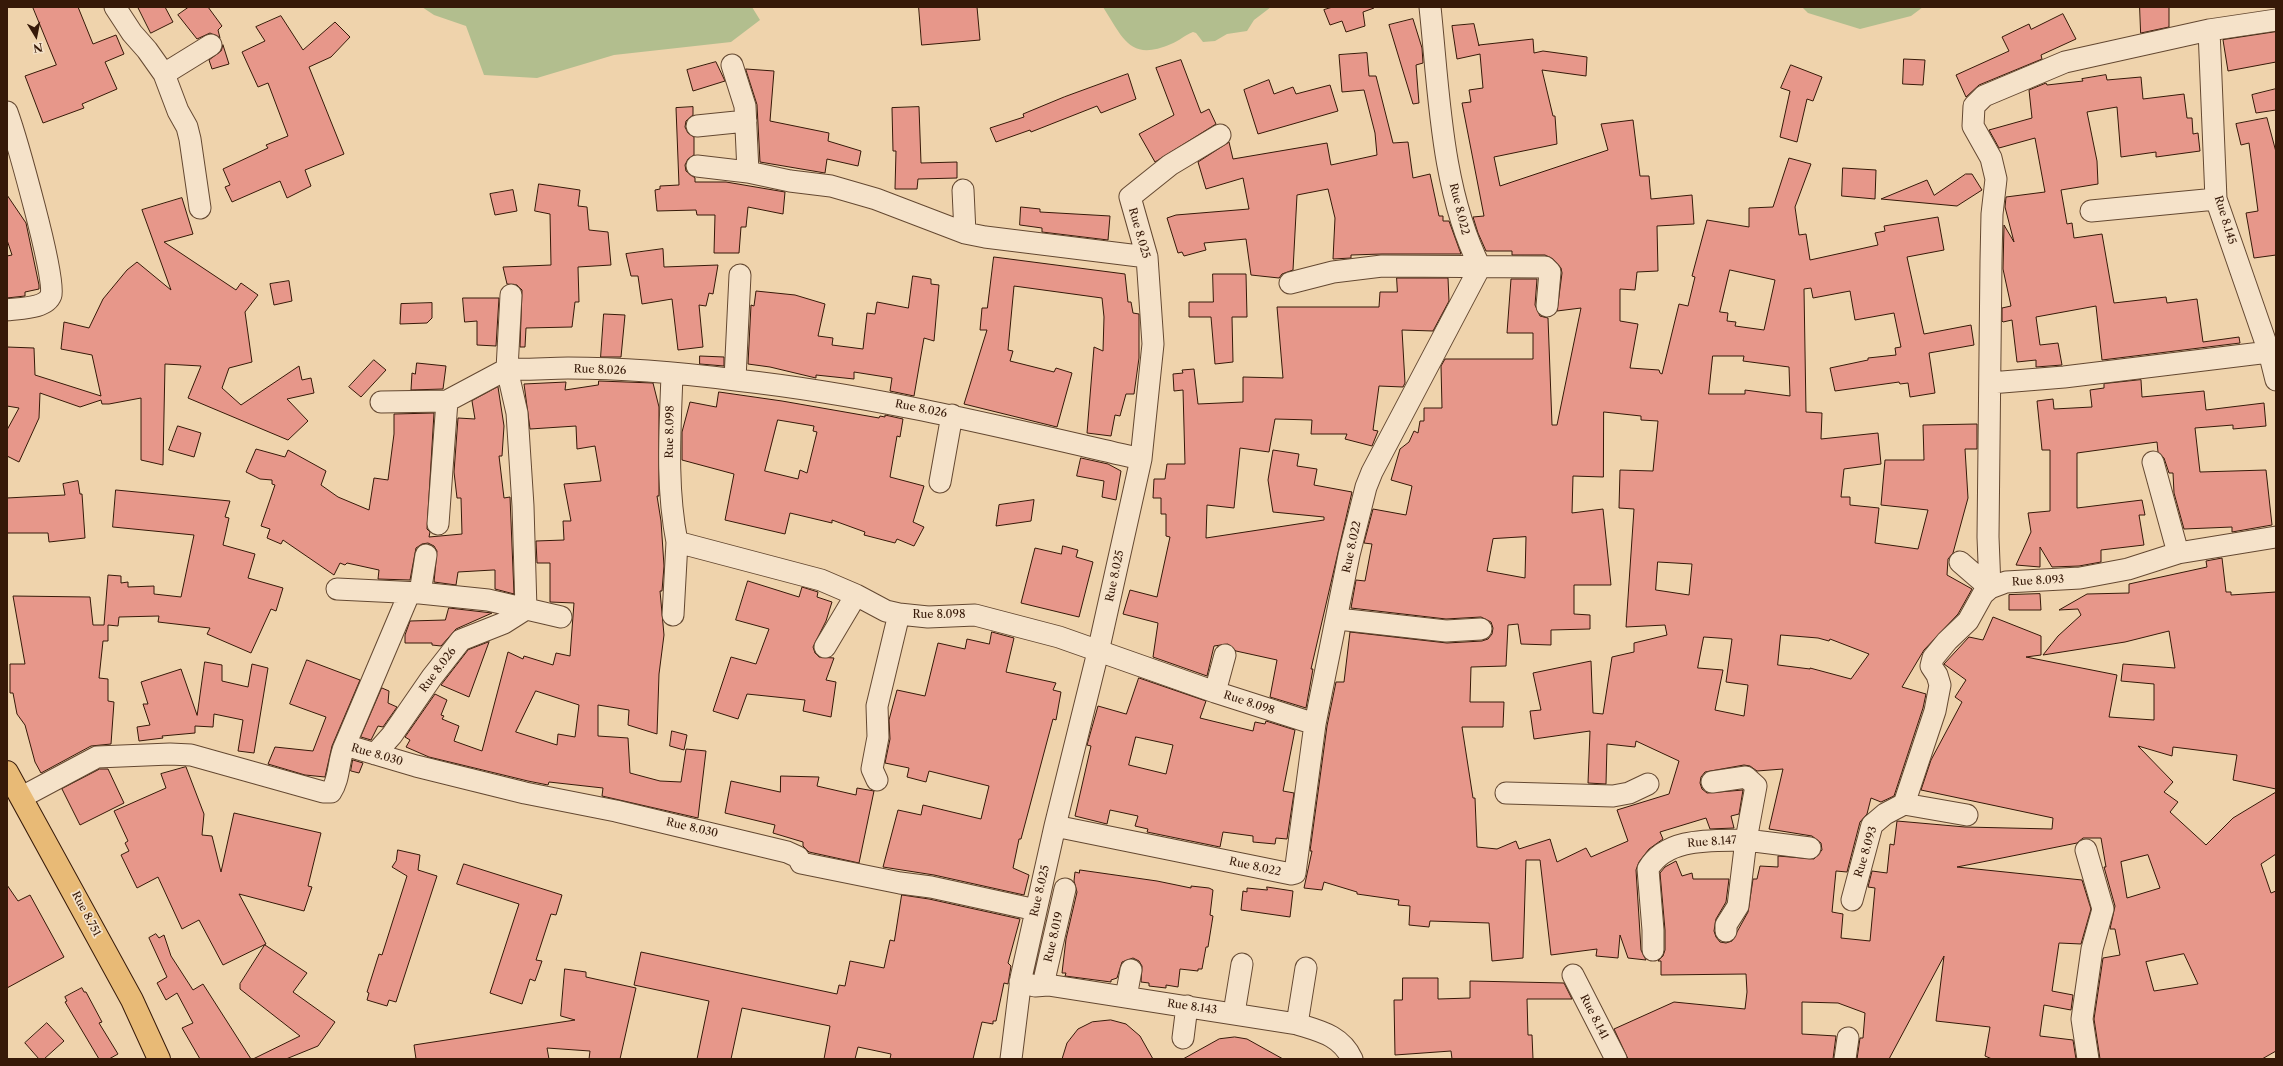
<!DOCTYPE html>
<style>
body{margin:0}
#map{position:relative;width:2283px;height:1066px;overflow:hidden;background:#efd3ac;font-family:"Libre Caslon Text",serif}
canvas{display:block}
.frame{position:absolute;inset:0;border:8px solid #361908;pointer-events:none}
.north{position:absolute;left:16px;top:16px;width:40px;height:40px;-webkit-text-stroke:3px #f5e2c9;paint-order:stroke;rotate:170deg;font-size:11px;font-weight:700;line-height:16px;text-align:center;color:#361908}
.north::after{content:'';display:block;margin:auto;width:14px;height:18px;background:#361908;clip-path:polygon(50% 0,100% 100%,50% 72%,0 100%)}
</style>
<div id="map">
<canvas width="2283" height="1066"></canvas>
<div class="frame"></div>
<div class="north">N</div>
</div>
<script>
const context = document.querySelector('canvas').getContext('2d');
context.lineJoin = 'round';
function paint(path, color) { context.fillStyle = color; context.fill(path, 'evenodd'); }
function trace(path, color, width, dash) { context.strokeStyle = color; context.lineWidth = width; context.lineCap = dash ? 'butt' : 'round'; context.setLineDash(dash || []); context.stroke(path); }
function write(font, color, halo, rows, align = 'center') {
  context.font = font + ' "Libre Caslon Text",serif'; context.lineWidth = 3.5; context.setLineDash([]); context.textBaseline = 'middle'; context.strokeStyle = halo; context.fillStyle = color; for (const [text, x, y, turn = 0] of rows) {
    context.save(); context.translate(x, y); context.rotate((+turn || 0) * Math.PI / 180); context.textAlign = isNaN(turn) ? turn : align; if (halo) context.strokeText(text, 0, 0); context.fillText(text, 0, 0); context.restore();
  }
}
const green = new Path2D(`
 M422 7H752L760 20 731 42 614 55 537 78 484 75 466 26 434 15Z
 M1103 7H1271L1254 20 1247 31 1227 34 1215 41 1203 42 1196 33 1193 32C1185 35 1179 41 1171 44 1130 62 1123 38 1103 7Z
 M1802 7H1923L1911 16 1860 29 1808 13Z`);
const building = new Path2D(`
 M33 7H78L93 44 116 35 124 54 105 62 117 89 82 104 84 108 43 123 25 76 56 65Z
 M138 7H165L173 22 151 33Z
 M189 7H208L222 26 218 30 220 38 210 33 197 39 178 15Z
 M919 7H977L980 40 922 45Z
 M1333 7H1374V8L1363 12 1365 26 1346 32 1342 21 1330 25 1324 10Z
 M2140 7H2169V27L2141 33Z
 M2063 14 2076 39 2041 55 2042 59 1979 85 1966 97 1956 75 2009 51 2002 37 2029 24 2031 29Z
 M281 16 303 50 335 22 350 37 331 57 309 67 344 154 305 170 311 186 287 198 280 181 232 202 225 187 230 185 223 169 268 148 266 145 288 136 268 83 258 87 242 52 265 41 256 27Z
 M1413 19 1422 48 1423 63 1416 65 1419 103 1413 104 1389 25Z
 M1474 24 1479 46V45L1533 39 1534 53 1543 51 1587 57 1586 76 1542 70 1553 116H1555L1557 144 1494 157 1500 186 1608 150 1601 124 1633 120 1640 176H1649L1651 199 1692 195 1694 224 1657 226 1658 271 1637 272 1635 290 1620 289V321L1638 324 1630 368 1659 370 1660 373 1662 374 1679 304 1688 306 1695 277 1692 276 1707 220 1749 227V208L1773 207 1789 158 1811 164 1795 207 1799 235 1806 234 1810 260 1878 245 1875 233 1885 231 1884 226 1938 217 1944 250 1907 257 1924 334 1971 325 1974 345 1929 353 1935 393 1910 397 1908 383 1900 384 1899 382 1835 391 1830 368 1868 360V358L1896 355 1895 348 1901 347 1894 313 1855 320 1850 291 1813 298 1811 288 1804 289 1806 412 1822 413 1821 439 1878 433 1881 464 1844 469 1841 497H1850V505L1879 508 1875 543 1918 549 1928 510 1881 505 1885 460H1924L1923 425 1977 424V449H1965L1968 498 1953 553 1948 559 1947 575 1972 589 1958 614 1924 650 1902 687 1926 694 1923 708 1894 796 1881 802 1871 798 1867 814 1860 822 1847 872 1836 871 1832 912 1843 914 1841 938 1870 941 1875 888 1868 887 1872 871 1887 873 1890 844 1894 845 1897 821 1965 827 2052 829 2053 818 1921 790 1931 760 1962 702 1955 697 1966 680 1944 664 1969 637 1983 640 1993 617 2041 636V655L2026 657 2117 675 2109 717 2154 720V684L2121 681 2123 664 2175 668 2169 631 2125 642 2043 655 2058 636 2081 615 2078 609 2059 610 2087 594 2129 593V584L2207 567 2206 561 2222 558 2226 592H2231V595L2276 592V789L2233 780 2237 755 2173 747 2172 756 2138 746 2173 782 2164 792 2178 802 2170 812 2206 845 2233 818 2276 792V854L2261 864 2271 893 2276 891V1051L2262 1059H2100L2094 1019 2103 958 2120 955 2115 929H2110L2115 906 2104 867H2106L2101 838H2083L2077 843 1957 867 2082 880 2091 909 2081 944 2059 943 2052 991 2073 995 2071 1010 2044 1005 2040 1034V1036L2073 1040 2076 1059H1992L1985 1056 1990 1027 1936 1021 1944 956 1889 1059H1857L1860 1038H1863L1865 1013 1838 1003 1802 1002V1034L1836 1036 1833 1059H1628L1614 1029 1674 1002 1745 1009 1747 992 1746 974 1661 975V961H1658L1663 956 1665 950V930L1660 873 1665 867 1676 861 1682 876 1692 873 1693 879H1729L1726 902 1716 919 1714 931 1716 937 1720 942 1726 943 1732 941 1748 912 1753 879H1757L1760 866 1778 867V856L1814 859 1822 850 1821 843 1812 836 1769 829 1783 769 1757 771 1750 766 1744 765 1705 772 1701 777 1700 783 1702 789 1707 793 1743 790 1739 814 1731 816 1734 828 1710 829 1706 818 1660 832 1663 839 1649 849 1639 862 1636 870 1641 950 1646 960 1628 958 1620 935 1618 958 1596 956 1597 949 1551 955 1540 860H1526L1523 958 1492 961 1489 923 1430 921 1429 927 1409 925 1410 906 1398 905 1399 900 1357 894V892L1324 882 1322 890 1304 888 1312 851H1310L1327 726 1336 682H1344L1350 632 1447 643 1482 641 1488 639 1492 634 1493 628 1491 622 1481 617 1446 619 1351 608 1356 580 1365 581 1372 544 1364 543 1373 509 1406 515 1412 486 1391 480 1400 449 1409 442 1414 431 1418 433 1420 421H1424V408H1442L1441 366 1445 359H1533V333H1507L1511 279H1537L1535 305 1540 316 1548 318 1552 425H1557L1581 308 1557 311 1562 273 1561 268 1553 259 1545 255H1512V251H1486L1478 233 1473 217 1484 216 1462 103 1471 102 1469 90 1483 88 1480 54 1457 59 1452 26ZM1730 270 1775 280 1764 330 1735 326 1736 322 1727 321 1728 313 1720 312ZM1713 356H1744L1743 361 1789 367 1790 396 1745 390V394H1709ZM1604 412 1641 416V420L1658 421 1653 471 1620 470 1619 508 1634 509 1626 627 1665 625 1667 635 1634 643V652L1612 657 1603 714 1593 713 1591 661 1533 673 1541 710 1530 711 1534 739 1590 731 1588 783 1606 784 1607 744 1635 747 1636 741 1679 761 1669 794 1617 810 1628 841 1591 857 1586 848 1557 862 1550 839 1519 849 1516 841 1497 849 1477 847 1475 798H1473L1462 727H1503L1504 702H1470L1471 667 1506 666 1508 625 1518 624 1521 644 1551 645V630L1590 629V615L1574 614V585H1611L1603 509 1572 513 1573 476 1603 477ZM1526 537 1525 578 1487 571 1493 539ZM1658 562 1692 564 1689 595 1656 590ZM1781 635 1818 638 1829 641 1830 639 1869 654 1851 679 1810 668V669L1778 665ZM1704 637 1732 639 1726 682 1748 685 1744 716 1715 710 1723 670 1698 668ZM2148 855 2160 888 2127 898 2121 862ZM2184 954 2198 984 2154 991 2146 962Z
 M2276 32V62L2228 71 2223 40Z
 M223 45 229 64 212 69 209 60 221 51Z
 M1367 53 1369 76H1376L1393 143 1408 142 1413 178 1430 174 1439 216H1443V221H1449L1461 254H1382L1351 255V258L1333 259 1335 218 1328 189 1297 195 1293 270 1282 274 1279 278 1251 275 1246 239 1204 243 1206 250 1184 256 1182 252 1178 253 1167 218 1176 215 1249 209 1243 178 1206 189 1198 162 1229 142 1233 159 1327 143 1331 165 1377 155 1375 133 1364 90 1342 92 1339 55Z
 M1904 59 1925 60 1923 85 1903 84Z
 M1181 60 1201 113 1209 109 1216 124 1155 162 1139 134 1174 115 1156 68Z
 M716 62 725 81 693 91 687 70Z
 M1791 65 1822 77 1813 101 1807 99 1797 142 1780 137 1790 91 1781 88Z
 M746 69 774 71 770 121 829 133 828 141 861 151 858 166 827 159 825 173 760 162 757 105Z
 M1128 74 1136 99 1101 113 1097 106 1031 132 1030 130 996 142 990 128 1024 117 1023 114 1064 97Z
 M2106 75 2107 80 2141 77 2143 99 2184 94 2187 118H2192L2193 134 2198 133 2200 151 2156 157V152L2121 157 2117 107 2087 112 2097 161 2098 184 2061 190 2067 224 2072 223 2074 238 2102 234 2114 303 2166 297 2167 303 2197 299 2203 342 2239 337 2240 343 2102 360 2096 306 2036 317 2040 345 2058 343 2062 365 2036 367V360L2017 362 2012 320 2003 322 2002 321V308L2011 306 2003 269 2004 225 2014 242 2005 207 2006 197 2045 192 2035 138 1999 148 1989 130 2032 118 2029 90 2046 83 2047 85 2083 81 2082 79Z
 M1269 80 1274 94 1293 87 1296 94 1330 85 1338 111 1258 134 1244 90Z
 M2276 89V110L2256 113 2252 95Z
 M693 107V115L686 121 685 127 688 133 694 137V155L688 159 685 165 686 171 695 178V182H726L785 192 783 214 748 207 746 227H741L739 253H714L715 215H697L696 210 657 211 655 190 660 189V186L679 185 676 108Z
 M919 107 921 163 957 162V178L918 179 917 189H895L896 151H893L892 108Z
 M2267 118 2276 152V255L2254 258 2246 213 2258 211 2249 143 2241 145 2236 124Z
 M1843 168 1876 170 1875 199 1842 196Z
 M1966 174H1972L1982 190 1957 206 1881 199 1927 180 1934 195Z
 M539 184 580 190 578 206 587 207 589 230 608 232 611 265 578 267 579 302H575L572 327 526 328 525 347H520L522 290 517 285 507 284 503 267 551 265 550 214 535 211Z
 M513 190 517 211 495 215 490 194Z
 M7 195 26 223 39 285V289L25 292V296L7 298V256L12 255 7 240Z
 M182 198 193 234 164 242 236 290 241 283 258 295 245 312 252 362 229 368 222 388 241 405 299 366 302 380 311 378 314 393 287 399 308 421 288 440 188 398 201 366 165 364 163 465 141 460V398L109 404H102L101 400 80 407 40 393 39 418 19 462 7 456V430L19 408 7 406V347L34 348 35 375 101 396 92 355 61 349 64 322 89 328 103 299 127 270 137 262 171 290 142 210Z
 M1021 207 1040 209V212L1110 216 1108 240 1042 232V228L1020 225Z
 M663 249 664 267 718 265 713 294 709 293 706 306 699 305 703 347 678 350 672 299 642 304 638 276H631L626 254Z
 M994 257 1125 274 1128 302H1131L1133 313 1139 314V358L1134 394H1126L1120 416 1115 415 1111 436 1087 433 1094 347 1103 351 1104 317 1102 298 1014 286 1008 350 1013 351 1010 361 1054 372 1056 368 1072 373 1057 427 964 404 987 330H980L982 308H987Z
 M1213 274H1246L1247 317H1232L1233 362 1215 364 1211 317H1189V302H1213Z
 M913 276 931 279V284L939 285 934 341 924 338 914 396 890 391 892 378 854 372V379L816 375V378L770 367 748 364 751 305 754 306 756 291 795 295 825 304 818 336 833 338 832 345 863 349 867 313 875 314 877 302 908 308Z
 M1397 278H1448L1449 301 1433 331 1402 330 1405 383 1403 387 1379 386 1373 430 1378 431 1372 446 1345 439 1347 434H1311L1312 420 1275 419 1269 452 1240 448 1234 508 1207 505 1206 538 1324 520V517L1273 512 1268 480 1273 450 1299 454 1297 466 1317 469 1314 485 1352 492 1311 669H1313L1306 708 1270 697 1277 660 1236 651 1228 644 1214 646 1207 676 1153 657 1158 623 1123 614 1130 590 1157 597 1170 537 1166 536V514H1161V498H1153L1154 479H1165L1167 464H1185L1183 390 1174 391 1173 374 1183 373 1182 370 1194 369 1198 404 1243 402V377L1283 378 1277 307H1379L1380 292H1397Z
 M289 281 292 301 274 305 270 284Z
 M463 298H499L496 346 477 345V321L465 322Z
 M432 303V318L427 323 400 324 401 304Z
 M604 314 625 315 621 357H601Z
 M700 356 724 357V366L700 364Z
 M374 360 386 370 361 397 349 387Z
 M417 363 446 366 443 389 411 390 412 373 415 374Z
 M2141 380 2142 397 2204 391 2206 410 2264 403 2266 426 2233 429V425L2195 428 2200 472 2266 470 2272 525 2232 532V527L2184 529 2174 493 2173 473H2169L2164 458 2158 452 2157 442 2077 453V508L2142 500 2145 515H2139L2144 545 2101 550V562L2079 566 2052 567 2040 547V567L2016 565 2031 532 2028 513 2050 511V450H2042L2037 401 2053 399 2054 409 2092 407 2090 390 2104 388V384Z
 M599 381 653 383 659 407V496H657L661 521 664 566 662 591H660L664 635 659 674 657 734 628 725 629 710 598 705V736L628 738 630 773 660 781 681 782 686 749 706 751 698 818 602 796 603 788 549 782 548 785 528 781 429 757 406 747 410 740 405 737 435 694 447 700 441 715 444 716 442 719 459 726 454 741 482 751 508 652 523 659 524 656 553 665 556 653 570 656 574 603 550 602V563H537L536 541 564 540 563 521H571L564 484 601 481 595 446 577 449 576 426 530 429 524 384 566 382 565 390 598 385ZM536 691 579 705 575 737 558 734 557 745 516 732Z
 M498 387 504 426 502 456H499L504 498 510 497 514 594 495 589V570H493L458 572 456 585 434 582 437 551 434 546 428 543 422 544 416 548 410 580 378 579 379 570 347 563 345 565 340 563 334 575 283 540 281 544 267 538 270 529 261 526 275 485 272 484V480L260 479 246 472 256 449 285 457 288 450 326 471 321 485 338 497 369 510 374 478 388 480 394 434V414L434 413 427 529 430 532 429 537 462 534 461 498H457L454 472 458 418 475 419 472 401Z
 M719 392 782 401 879 418 880 416 885 417V415L903 419 900 437 897 436 890 477 924 486 913 522 924 527 914 546 897 539 895 543 864 535 865 532 832 520V523L790 513 785 534 725 520 734 474 682 460V432L690 402 716 407ZM778 420 814 426 813 431 817 432 807 473 800 470 798 479 765 471Z
 M178 426 201 433 194 457 169 450Z
 M1081 458 1108 464 1121 471 1116 500 1102 497 1104 481 1077 476Z
 M78 481 80 494H82L85 538 49 542 48 533H7V498L65 495 63 484Z
 M116 490 230 501 225 517 229 518 223 545 255 554 248 578 283 588 276 611 271 609 251 653 207 634 210 628 158 622 159 616 119 617 118 626 108 625V641H103L99 678 108 679V701L114 702 111 744 91 746 41 773 35 762 25 725 17 714 13 693H10V664H25L13 596 90 597 93 625H104L108 575 121 576V583L128 582V587L154 586V594L181 597 194 535 113 527Z
 M1034 500 1031 521 996 526 999 505Z
 M1063 546 1078 550 1076 557 1093 562 1079 617 1021 603 1035 548 1061 554Z
 M748 581 799 597 802 587 818 592 817 597 832 602 826 621 813 647 815 653 819 657 834 658 826 680 836 682 831 717 803 711 805 700 747 694 738 719 713 711 731 657 756 664 769 629 736 620Z
 M2040 594 2041 610H2009V595Z
 M449 608 492 613 456 629 441 646 432 645V643H405V635L410 621 445 620Z
 M992 632 1014 638 1006 672 1056 683 1053 690 1061 692 1056 720 1053 719 1021 839H1019L1013 868 1029 875 1024 895 934 875 883 867 898 810 921 815 923 805 981 819 989 786 929 771 926 782 907 777 909 768 885 763 890 739 889 720 897 690 925 696 938 643 965 649 967 639 989 644Z
 M489 642 469 697 441 685 468 650Z
 M307 660 360 680 332 746 325 777 305 775 268 764 275 747 313 751 326 717 290 704Z
 M205 662 222 665V681L248 687 252 664 268 668 254 753 238 751 243 720 214 714 213 727 195 726V733L162 736 163 738 139 741 137 727 150 725 143 704H148L141 682 181 669 197 715Z
 M1139 678 1206 701 1200 718 1253 731 1255 722 1265 724 1266 721 1295 730 1283 791 1294 793 1287 839 1276 838 1275 844 1253 842V836L1223 832 1220 847 1147 832 1148 829 1135 826 1138 816 1110 810 1107 824 1075 816 1091 746 1087 745 1098 706 1126 714ZM1136 737 1173 745 1166 774 1129 765Z
 M382 688 389 691 388 703 397 707 383 727 378 726 371 740 361 737Z
 M672 731 687 735 684 750 670 746Z
 M353 760 363 763 359 773 351 771Z
 M186 767 204 814 202 835 212 836 221 872 234 813 321 833 308 886 312 887 304 911 239 894 266 944 223 965 199 920 182 929 158 877 137 888 121 855 129 851 125 843 128 841 114 811 166 788 161 774Z
 M100 769H108L124 803 80 825 62 789Z
 M781 776 819 777 817 786 856 795 857 788 874 791 859 863 809 852 803 846V842L773 833 775 825 725 813 731 781 780 792Z
 M398 850 420 855 418 870 437 876 396 1002 389 1000 387 1006 367 1000 369 993 367 992 379 954 382 955 407 876 392 867 396 861Z
 M464 864 562 895 556 915 551 914 536 960 542 961 535 981 530 979 522 1004 490 993 519 904 457 884Z
 M1080 870 1157 881 1191 888V886L1209 888 1213 890 1210 915 1213 916 1208 947H1206L1202 969H1198V971L1180 969 1178 987 1166 985V988L1149 986V983L1141 982 1142 966 1139 961 1133 958 1122 962 1117 978 1111 980V982L1065 976 1066 973H1062L1066 939 1077 892 1074 881 1075 872 1079 873Z
 M7 885 18 901 30 895 64 957 7 988Z
 M1267 887 1293 891 1290 917 1241 910 1243 891 1247 892V888L1267 890Z
 M902 895 929 899 1020 919 1008 963 1011 966 1008 984 1004 983 996 1021H993V1024L982 1022 973 1059H890L891 1054 858 1047 855 1059H824L830 1026 742 1008 731 1059H697L709 1001 634 985 641 952 837 994 839 985 845 986 850 961 884 968 890 940 894 941Z
 M156 934 159 938 164 935 171 956 193 990 203 984 251 1059H200L182 1028 193 1023 177 993 166 1000 157 983 167 977 149 938Z
 M265 945 307 973 293 992 335 1022 318 1046 286 1059H253L300 1036 240 989V984Z
 M565 969 586 972V977L636 988 620 1059H589L590 1051 547 1048 549 1059H416L414 1045 575 1020 561 1016Z
 M1403 978H1438V999L1470 998V981L1564 983 1572 999H1527L1528 1035H1532L1533 1059H1452L1451 1051 1395 1055 1394 1000H1402Z
 M82 988 84 992H86L102 1022 99 1023 118 1054 109 1059H99L65 1002 67 1001 65 997Z
 M1111 1020 1126 1024 1140 1036 1153 1059H1062L1067 1043 1078 1029 1092 1022Z
 M47 1023 64 1041 44 1059H39L25 1043Z
 M1235 1037 1247 1039 1283 1059H1183L1219 1039Z`);
const minor = new Path2D(`
 M115 7 132 33 147 50 164 74 178 111 187 127 190 139 200 208
 M2209 30 2216 199 2269 352 2276 380
 M732 65 745 106 748 172
 M164 74 211 45
 M7 112C15 134 57 280 51 295 46 309 19 308 7 310
 M697 126 746 121
 M697 166 748 172 790 181 831 186 876 199 965 233 985 237 1147 257
 M963 190 965 233
 M2091 211 2216 199
 M1290 283 1333 272 1382 266 1545 267 1550 272 1547 306
 M672 375C670 431 666 486 677 542L821 580 856 595 886 611 899 614 928 617 975 615 1059 637 1215 692 1315 724
 M735 379 740 275
 M1990 383 2064 377 2269 352
 M381 402 447 401 507 369 511 295
 M2153 462 2178 553
 M940 482 952 415
 M438 524 447 401
 M1960 562 1990 588
 M1990 588 1988 537 1991 261 1992 214 1996 179 1991 158 1973 126 1974 106 1984 96 2065 62 2209 30 2276 20
 M337 589 420 593 488 600 561 617
 M420 593 426 555
 M673 615 677 542
 M1338 619 1446 631 1481 629
 M825 647 856 595
 M1215 692 1225 655
 M345 745 409 594
 M375 754 392 735 432 677 461 640 504 623 526 609 523 506 517 413 507 369C527 370 548 368 568 368 622 368 682 373 736 380 873 395 1006 428 1141 459
 M877 780 872 769 878 737 877 706 899 614
 M1712 782 1746 777 1756 786 1746 840 1810 848
 M1506 793 1613 796 1629 793 1648 784
 M22 797 97 757 170 754 191 755 323 792H331C340 779 338 759 345 745L416 766 525 793 616 811 787 852 798 857 801 863 900 883 931 887 1036 910
 M1904 804 1967 815
 M1055 826 1291 874 1295 873 1315 724 1349 555 1366 487 1372 472 1480 267C1441 189 1439 92 1430 7
 M2086 850 2103 909 2092 949 2082 1019 2088 1059
 M1852 900 1872 825 1885 814 1904 804 1935 711 1940 685 1937 675 1931 666 1933 658 1947 641 1968 621 1983 594 1990 588 2006 582 2080 578 2128 569 2178 553 2276 537
 M1653 950V930L1648 869C1667 836 1714 841 1746 840L1738 906 1726 925V931
 M1573 975 1616 1059
 M1020 982 1035 986 1048 985 1297 1024C1319 1031 1341 1035 1352 1059
 M1048 985 1045 976 1065 889
 M1126 997 1131 970
 M1234 1013 1242 964
 M1297 1024 1306 968
 M1183 1038 1187 1006
 M1011 1059 1021 978 1055 826 1098 652 1141 459 1153 344 1147 257 1130 197 1170 165 1220 135
 M1845 1059 1848 1038`);
const major = new Path2D(`
 M7 772 132 1000 159 1059`);
const streetNames = [
 ["Rue 8.022",1459,209,76],
 ["Rue 8.145",2225,220,73],
 ["Rue 8.025",1139,233,74],
 ["Rue 8.026",600,370,2],
 ["Rue 8.026",921,409,11],
 ["Rue 8.098",670,432,-89],
 ["Rue 8.022",1352,547,-78],
 ["Rue 8.025",1115,576,-78],
 ["Rue 8.093",2038,581,-3],
 ["Rue 8.098",939,615],
 ["Rue 8.026",438,670,-53],
 ["Rue 8.098",1249,703,18],
 ["Rue 8.030",377,755,16],
 ["Rue 8.030",692,828,13],
 ["Rue 8.147",1712,842,-4],
 ["Rue 8.093",1866,852,-73],
 ["Rue 8.022",1255,867,12],
 ["Rue 8.025",1040,891,-77],
 ["Rue 8.751",86,914,62],
 ["Rue 8.019",1054,937,-77],
 ["Rue 8.143",1192,1007,8],
 ["Rue 8.141",1594,1017,63]
];
paint(green, '#b2be8e');
paint(building, '#e7978a');
trace(building, '#361908', 1);
trace(minor, '#644831', 23);
trace(major, '#361908', 24);
trace(minor, '#f5e2c9', 21);
trace(major, '#e8ba76', 22);
write('11px', '#361908', '#f5e2c9', streetNames);
</script>
